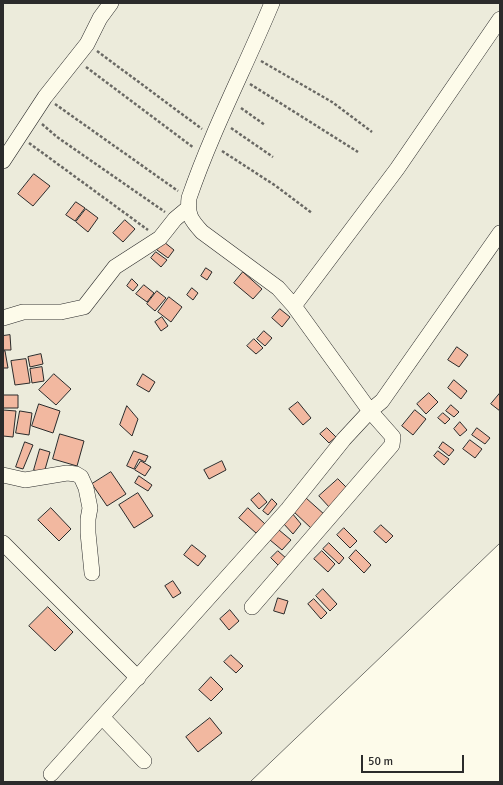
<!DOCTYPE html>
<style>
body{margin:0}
#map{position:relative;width:503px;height:785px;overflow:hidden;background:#fdfbea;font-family:Signika,sans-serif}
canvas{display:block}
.frame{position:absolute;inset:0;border:4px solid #2b2b2b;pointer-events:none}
.scale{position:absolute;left:361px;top:755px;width:103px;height:18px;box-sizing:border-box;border:2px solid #2b2b2b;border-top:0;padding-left:5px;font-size:12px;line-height:14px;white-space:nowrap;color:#2b2b2b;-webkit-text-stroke:3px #fdfbea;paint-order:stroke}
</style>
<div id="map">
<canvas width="503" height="785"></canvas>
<div class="frame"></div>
<div class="scale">50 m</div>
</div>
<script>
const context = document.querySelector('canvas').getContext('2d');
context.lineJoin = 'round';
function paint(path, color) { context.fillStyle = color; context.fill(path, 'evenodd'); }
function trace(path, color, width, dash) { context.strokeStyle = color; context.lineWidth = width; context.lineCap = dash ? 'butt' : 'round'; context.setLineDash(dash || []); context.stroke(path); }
const green = new Path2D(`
 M3 3H500V543L250 782H3Z`);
const building = new Path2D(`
 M34 174 50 186 33 206 18 194Z
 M76 202 85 208 75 221 66 215Z
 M86 209 98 218 88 232 76 222Z
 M125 220 135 229 123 242 113 233Z
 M164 242 174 250 168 258 157 250Z
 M156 252 167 260 161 267 151 258Z
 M206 268 212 272 207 280 201 276Z
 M243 272 262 289 253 299 234 283Z
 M132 279 138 285 133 291 127 286Z
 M144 285 154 293 147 302 136 294Z
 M192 288 198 293 193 300 187 295Z
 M157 291 166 298 155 311 147 304Z
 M169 297 182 307 171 322 158 312Z
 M280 309 290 317 282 327 272 318Z
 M162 317 168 326 161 331 155 322Z
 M264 331 272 338 265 346 257 339Z
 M10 335 11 350H3V336Z
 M254 339 263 348 256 354 247 346Z
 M457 347 468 355 459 367 448 360Z
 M5 351 8 368H3V352Z
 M41 354 43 364 30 367 28 357Z
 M26 359 30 383 15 385 11 361Z
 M42 367 44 381 32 383 30 369Z
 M54 374 71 389 56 405 39 390Z
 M143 374 155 382 149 392 137 385Z
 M454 380 467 391 461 399 448 388Z
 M429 393 438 402 426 414 417 404Z
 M500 393V411L491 404Z
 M3 395H18V408H3Z
 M298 402 311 418 303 425 289 409Z
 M39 404 60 411 53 433 32 426Z
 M451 405 459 412 454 417 446 411Z
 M127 406 138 419 132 436 120 425Z
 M3 410 16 411 13 437 3 436Z
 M415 410 426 419 413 435 402 426Z
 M20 411 32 413 29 435 16 433Z
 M443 413 450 419 445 424 438 418Z
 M460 422 467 430 460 436 454 429Z
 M327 428 336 437 329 443 320 434Z
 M477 428 490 438 485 444 472 435Z
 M60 434 84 441 77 466 53 459Z
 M470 440 482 449 475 458 463 449Z
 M25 442 33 445 23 469 16 467Z
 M443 442 454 450 449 456 439 448Z
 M40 449 50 452 44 473 34 470Z
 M134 451 148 456 145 462 139 459 134 469 127 466Z
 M438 451 449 459 444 465 434 456Z
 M141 461 151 467 145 476 135 470Z
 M222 461 226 470 209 479 204 470Z
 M111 472 126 494 107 506 92 484Z
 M139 476 152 485 148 491 135 483Z
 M338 479 349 490 330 508 319 496Z
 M138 493 153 516 134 528 119 505Z
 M259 493 267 502 259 509 251 500Z
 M306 498 325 515 312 529 293 511Z
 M272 499 277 504 268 515 263 511Z
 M51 508 71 529 59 541 38 520Z
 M248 508 265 524 256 533 239 518Z
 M292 513 301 524 293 534 283 523Z
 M381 525 393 536 386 543 374 532Z
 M344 528 357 541 350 548 337 535Z
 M279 530 291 540 282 550 270 540Z
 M329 543 344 558 339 564 323 549Z
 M192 545 206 556 198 566 184 555Z
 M356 550 371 565 364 573 349 558Z
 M278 551 287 559 280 567 271 558Z
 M322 551 335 564 328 572 314 559Z
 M173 581 181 593 173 598 165 586Z
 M323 589 337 604 330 611 316 596Z
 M278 598 288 601 284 614 274 611Z
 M314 599 327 613 321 619 308 604Z
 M48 607 73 632 55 651 29 626Z
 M230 610 239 621 229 630 220 619Z
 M231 655 243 666 236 673 224 662Z
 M211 677 223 689 211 701 199 690Z
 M210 718 222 733 198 752 186 737Z`);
const path = new Path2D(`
 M97 51 202 129
 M261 61 332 102 372 132
 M86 67 194 148
 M250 84 358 152
 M55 104 178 191
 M241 108 265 125
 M42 124 57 137 165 212
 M231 128 273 157
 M29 143 148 230
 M222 151 276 186 312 213`);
const minor = new Path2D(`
 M272 3C245 68 212 131 189 198 187 215 191 220 202 232L278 288 294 306 370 411 382 401 500 233
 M3 161 45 97 87 44 100 18 111 3
 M294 306 397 169 500 19
 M3 318 23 312H61L84 307 115 267 160 238 175 219 187 209
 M3 475 25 480 67 473 76 474 81 477 86 488 90 508 88 519V533L92 573
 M3 543 138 678
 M102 717 144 761
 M51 774 288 509 344 439 370 411 393 437 392 445 252 607`);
paint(green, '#ecebdb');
trace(green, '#74746e', 1);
paint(building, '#f2b8a0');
trace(building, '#2b2b2b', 1);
trace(minor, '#2b2b2b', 16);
trace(path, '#6a6964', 2.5, [3, 2]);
trace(minor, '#fdfbea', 15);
</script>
